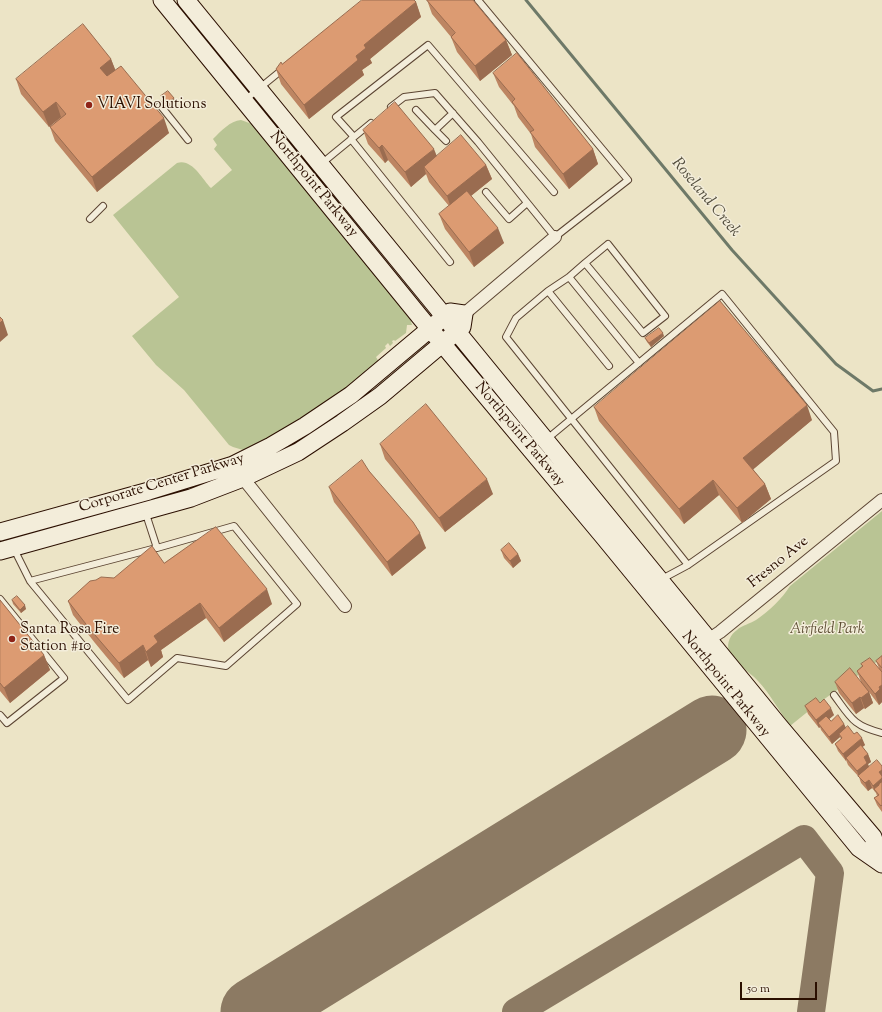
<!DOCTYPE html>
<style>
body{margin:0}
#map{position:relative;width:882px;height:1012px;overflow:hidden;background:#ece4c6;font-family:"Sorts Mill Goudy",serif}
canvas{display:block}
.scale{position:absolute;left:740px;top:982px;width:77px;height:18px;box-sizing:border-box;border:2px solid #2b0f00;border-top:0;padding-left:5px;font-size:12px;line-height:14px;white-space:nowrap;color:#2b0f00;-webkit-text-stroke:3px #f3edda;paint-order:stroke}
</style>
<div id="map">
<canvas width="882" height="1012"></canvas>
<div class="scale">50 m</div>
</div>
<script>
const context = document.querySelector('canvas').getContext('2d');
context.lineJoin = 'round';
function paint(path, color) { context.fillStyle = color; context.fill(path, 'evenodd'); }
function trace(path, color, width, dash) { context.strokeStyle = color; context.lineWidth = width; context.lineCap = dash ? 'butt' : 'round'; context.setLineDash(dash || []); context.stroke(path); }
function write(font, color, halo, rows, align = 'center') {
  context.font = font + ' "Sorts Mill Goudy",serif'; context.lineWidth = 3; context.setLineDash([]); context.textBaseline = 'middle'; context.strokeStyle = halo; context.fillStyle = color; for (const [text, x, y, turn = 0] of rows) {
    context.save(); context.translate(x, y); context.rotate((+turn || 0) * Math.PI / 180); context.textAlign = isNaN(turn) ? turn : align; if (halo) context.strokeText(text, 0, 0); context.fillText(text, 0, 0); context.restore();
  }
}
const green = new Path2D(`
 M241 120 252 124 257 128 410 317 412 325H407L406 333 395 341 394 340 392 341 393 343 390 346 388 343 385 346 386 348 376 357 379 362 325 404 289 427 243 450 233 447 229 445 184 390 156 365 132 336 179 297 113 215 177 163C192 158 202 179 211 188L232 170 214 149 217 145 213 139C221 131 230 121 241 120Z
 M882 511V658L816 705 790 726C779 711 771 695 758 681 749 671 734 664 729 651 726 643 731 634 737 630 742 625 750 624 756 620 769 611 782 599 790 586Z`);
const stream = new Path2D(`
 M526 0 732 250 836 364 873 391 882 389`);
const taxiway = new Path2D(`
 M516 1012 804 839 830 873 811 1012`);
const runway = new Path2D(`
 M255 1012 712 730`);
const lane = new Path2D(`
 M245 100 283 69
 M160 105 188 140
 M391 107 404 97 435 93 478 142 555 237 628 180 478 0
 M416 110 435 130
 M354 137 371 123
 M351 139 450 262
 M446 141 435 130 453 113
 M321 164 354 137 336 117 428 45 554 192
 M486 192 509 219 527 203
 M90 219 103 206
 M569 277 639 363
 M548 291 569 277 585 263 643 333 665 316 608 244 585 263
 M609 366 548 291 516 318 506 337 688 565
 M547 439 722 294 834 432 836 461 688 565 660 580
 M14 549 30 581 128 700 177 658 226 666 297 604 234 526 157 548 145 511
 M30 581 156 548
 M0 599 64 678 7 723 0 715
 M834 695C851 718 853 726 882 733`);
const street = new Path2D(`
 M464 314 555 237
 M239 473 345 606
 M702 644 720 632 882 500`);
const secondary = new Path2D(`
 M162 0 420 317 603 536 859 848 882 864
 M186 0 779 726 873 837 882 864
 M0 532 149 491 233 465 271 446 305 426 351 395 450 312 464 314 462 327 380 396 342 423 298 452 243 478 191 498 0 551`);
const wall = new Path2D(`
 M427 0H473L506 40 512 55 480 81 457 52 451 37 432 14Z
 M416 2 421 17 370 59 372 63 362 70 364 75 309 119 281 84 276 69Z
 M111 59 115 70 169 133 97 192 55 141 50 127 61 117 49 127 21 94 16 79Z
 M493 73 593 149 598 164 569 189 535 147 531 134 518 117 514 106 499 87Z
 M161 96 175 102 168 107 163 100Z
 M363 130 437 156 486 165 492 179 471 196 504 243 474 267 445 229 439 214 449 206 429 182 426 174 411 187 388 160 385 163 368 144Z
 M664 336 651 347 647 342 645 338Z
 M594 407 812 420 753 469 765 484 771 499 742 523 719 495 684 524 599 421Z
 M380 444 493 494 445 532 385 459Z
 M369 471 426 548 392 576 334 502 329 487Z
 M501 550 518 554 521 561 513 568 504 558Z
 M164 563 272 604 224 642 206 618 161 650 163 657 151 667 148 660 124 678 95 643 73 615 68 601 114 578Z
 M0 600 44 655 50 670 10 703 0 691Z
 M12 600 26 609 21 613 13 604Z
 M882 656V702L879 705 869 692 873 703 865 709 864 708 856 714 839 693 835 682H861L857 671 862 666 861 664 879 668 876 661Z
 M820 703 834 715 829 719 831 721 844 724 846 728 854 734 865 745 862 747 868 754 871 762 868 764 869 767 882 766V812L877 805 874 798 877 796 876 793 872 788 868 791 861 783 859 777 848 765 846 760V761L838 751 835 744 841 739 840 737 832 744 821 730 820 727 819 728 808 714 805 706Z`);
const shadedWall = new Path2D(`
 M416 2 421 17 370 59 372 63 362 70 364 75 309 119 304 105 356 56 364 45Z
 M506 40 512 55 480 81 475 66Z
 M111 59 117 74 106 83 100 68Z
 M174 98 175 102 168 107 167 103Z
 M56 102 61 117 49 127 43 112Z
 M164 118 169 133 97 192 92 177Z
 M382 145 388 160 385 163 379 148Z
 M434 149 440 164 424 167 426 174 411 187 405 172Z
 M593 149 598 164 569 189 563 174Z
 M486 165 492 179 452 211 447 196Z
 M498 228 504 243 474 267 469 252Z
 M3 320 8 335 0 342V323Z
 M663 333 664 336 651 347 649 343Z
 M807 405 812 420 749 473 743 458Z
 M487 479 493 494 445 532 439 518Z
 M713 480 719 495 684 524 679 509Z
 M765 484 771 499 742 523 737 508Z
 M420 533 426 548 392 576 387 562Z
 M518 554 521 561 513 568 510 561Z
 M267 589 272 604 224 642 219 628Z
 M200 603 206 618 161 650 163 657 151 667 146 652 154 636Z
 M25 605 26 609 21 613 20 610Z
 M143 645 148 660 124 678 119 663Z
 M44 655 50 670 10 703 4 688Z
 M882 685V702L879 705 875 694 879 687Z
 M869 692 873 703 865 709 861 698Z
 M860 697 864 708 856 714 852 703Z
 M831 708 834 715 821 726 818 723 820 727 819 728 816 720Z
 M844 724 847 731 839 734 840 737 832 744 829 737Z
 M862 738 865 745 847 760 846 758V761L843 754Z
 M868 754 871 762 868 764 870 770 859 777 857 771 864 757Z
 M882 770V788L880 789H874L875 793 873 786 879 772Z
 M869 780 872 788 868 791 865 783Z`);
const building = new Path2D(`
 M362 0H414L416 2 364 45 366 48 356 56 358 60 304 105 276 69 281 62 282 64Z
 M427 0H473L506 40 475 66 451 37 455 33Z
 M83 24 111 59 100 68 107 76 121 66 164 118 92 177 50 127 66 114 56 102 43 112 16 79Z
 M517 53 593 149 563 174 530 132 534 130 512 102 515 99 493 73Z
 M168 91 174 98 167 103 161 96Z
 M395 102 434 149 405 172 382 145 379 148 363 130Z
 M461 135 486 165 447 196 424 167Z
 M467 191 498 228 469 252 439 214Z
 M720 301 807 405 743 458 765 484 737 508 713 480 679 509 594 407Z
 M0 317 3 320 0 323Z
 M659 328 663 333 649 343 645 338Z
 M426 404 487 479 439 518 380 444Z
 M362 460 369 471 413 522 420 533 387 562 329 487Z
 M216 527 267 589 219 628 200 603 154 636 158 642 146 652 143 645 119 663 89 628 68 601 90 581 96 580 101 577 114 578 152 546 164 563Z
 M509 543 518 554 510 561 501 550Z
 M17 596 25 605 20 610 12 600Z
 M0 600 44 655 4 688 0 683Z
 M882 656V668L876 661Z
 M870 658 882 672V685L879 687 880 689 875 694 857 671 863 666 861 664Z
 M850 668 869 692 861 698 860 697 852 703 835 682Z
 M816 698 820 703 824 699 831 708 816 720 805 706Z
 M838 715 844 724 829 737 818 723 826 716 831 721Z
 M848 726 854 734 857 732 862 738 843 754 835 744 842 738 839 734Z
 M861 745 868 754 864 757 867 763 857 771 846 758Z
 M877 760 882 766V770L879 772 882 776V778L873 786 869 780 865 783 858 776Z
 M882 782V805L881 806 874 798 879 795 874 789 879 785V784Z`);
const markers = [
 [89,105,4,"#8f2418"],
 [12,639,4,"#8f2418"]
];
const poiNames = [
 ["VIAVI Solutions",97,105],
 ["Santa Rosa Fire",20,630],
 ["Station #10",20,647]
];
const streetNames = [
 ["Northpoint Parkway",313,185,51],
 ["Northpoint Parkway",519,435,50],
 ["Corporate Center Parkway",162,484,-17],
 ["Fresno Ave",779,563,-39],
 ["Northpoint Parkway",725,685,51]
];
const parkNames = [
 ["Airfield Park",827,630]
];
const waterNames = [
 ["Roseland Creek",705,198,50]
];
paint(green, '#b9c494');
trace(stream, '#6e7968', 3);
trace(taxiway, '#8c7a63', 28);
trace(runway, '#8c7a63', 69);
trace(lane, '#5b4432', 8);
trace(street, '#5b4432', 14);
trace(secondary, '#2b0f00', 19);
trace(lane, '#f3edda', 6);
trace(street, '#f3edda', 12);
trace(secondary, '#f3edda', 17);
paint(wall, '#bd8562');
paint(shadedWall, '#9a6c50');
paint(building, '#dc9b72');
trace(building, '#9a6c50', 1);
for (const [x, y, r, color] of markers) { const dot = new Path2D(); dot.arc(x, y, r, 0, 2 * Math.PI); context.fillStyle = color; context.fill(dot); trace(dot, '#f3edda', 1.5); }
write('15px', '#2b0f00', '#f3edda', poiNames, 'left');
write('15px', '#2b0f00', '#f3edda', streetNames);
write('italic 15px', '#5d4e34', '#f3edda', parkNames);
write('italic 16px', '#524d3d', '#f3edda', waterNames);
</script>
